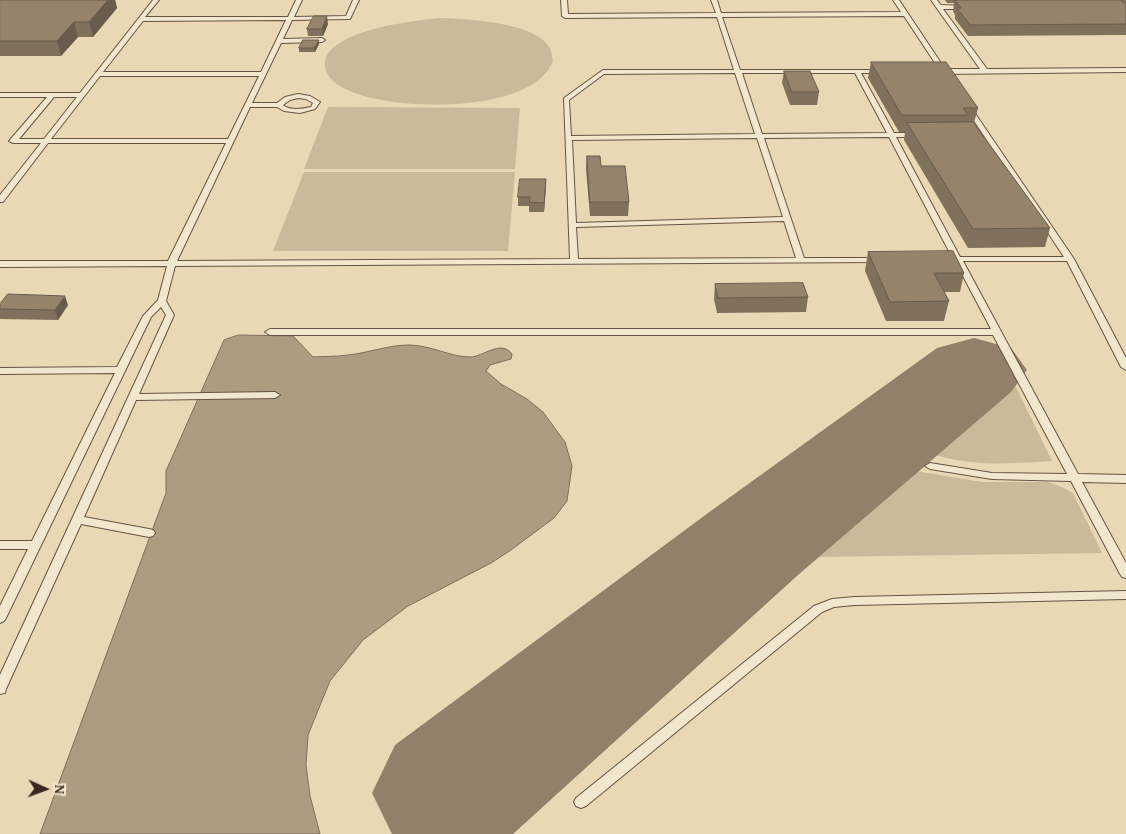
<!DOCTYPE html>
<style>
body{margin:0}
#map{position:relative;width:1126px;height:834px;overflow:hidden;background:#e9d8b3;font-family:"Gentium Book Plus",serif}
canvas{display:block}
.north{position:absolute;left:20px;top:764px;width:50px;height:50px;-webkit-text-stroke:4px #f1e6ce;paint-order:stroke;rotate:92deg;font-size:14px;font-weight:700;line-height:20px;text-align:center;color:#3a2720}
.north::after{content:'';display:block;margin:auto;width:18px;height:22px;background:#3a2720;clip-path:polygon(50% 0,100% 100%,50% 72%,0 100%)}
</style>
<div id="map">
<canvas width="1126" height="834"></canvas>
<div class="north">N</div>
</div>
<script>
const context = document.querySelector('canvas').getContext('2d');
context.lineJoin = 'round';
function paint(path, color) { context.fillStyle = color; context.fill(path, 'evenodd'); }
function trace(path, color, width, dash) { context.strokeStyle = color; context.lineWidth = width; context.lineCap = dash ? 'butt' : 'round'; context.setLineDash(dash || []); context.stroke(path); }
const green = new Path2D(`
 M441 18C467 19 539 22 551 50 552 54 552 58 553 62 550 66 548 72 544 75 509 113 383 112 340 86 332 82 326 74 325 66 322 30 418 20 441 18Z
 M328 107 520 108 515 169H304Z
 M304 172H515L508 251H273Z
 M1015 385 1052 461C1006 464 973 467 928 453Z
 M916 471 982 482H1048L1062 487 1073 493 1102 553 813 557Z`);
const water = new Path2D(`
 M239 335 293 336 313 357C324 356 336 357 348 355 368 353 388 345 409 345 430 345 451 357 470 357 483 357 501 339 512 354L511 359 490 365 486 371 501 384 527 399 543 412 565 442 572 466 567 501 554 518 511 550 491 563 408 606 363 640 330 681 308 735 306 765 310 796 320 834H40L166 493V471L224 340Z`);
const runway = new Path2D(`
 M974 338 1011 348 1027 370 1011 392 798 575 513 834H392L372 793 395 745 708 513 937 348Z`);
const service = new Path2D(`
 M153 0H159L145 17H288L296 0H302L294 17 346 16 353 0H359L350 19 292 20 283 39 322 38 325 40 322 42 281 43 252 103H277L285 97 298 94 310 96 320 102 315 109 300 113 284 111 277 107H250L177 261 570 259 564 98 603 70H734L717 17 565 18 562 16 561 0H567L568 14 716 13 711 0H717L721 13 901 12 893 0H899L945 69H980L931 0H937L941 5 968 6V8L966 9H943L987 69 1126 68V72L944 74 938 72 937 71 939 69 904 16 722 17 740 70H885L886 71 883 73H861L894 133H917L920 135 917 137H896L960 257H1064L965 107 970 106 1074 259 1126 358V370L1121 367 1067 261H963L1078 474 1126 475V483L1082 482 1126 563V578L1122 577 1120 574 1071 481 992 479 930 469 925 466 930 463 992 473 1067 474 993 335H270L265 332 270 329H991L955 261H946L942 259 946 257H952L889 137 764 138 804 258H879L883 260 882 262 175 266 166 301 174 315 139 394 275 392 280 395 275 398 136 400 84 517 149 529 153 530 155 533 153 536 149 537 81 524 6 689 5 693 0 694V675L166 315 161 307 151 317 6 618 4 621 0 623V606L28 549H0V541H32L115 373 0 374V368L117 367 143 316 158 300 167 266 0 267V261H168L226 143H48L3 202H0V195L41 143H13L9 141 47 97H0V93H80ZM286 20 261 72H103L143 21ZM735 73 755 134 571 136 569 100 604 74ZM742 73H855L887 133 762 134ZM100 76H259L228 139H51ZM54 97H77L44 139H19ZM298 98 306 99 313 103 311 107C301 109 291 111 283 105L290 100ZM757 138 783 217 576 223 572 140ZM784 221 796 258 578 259 576 227Z
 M1126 591V599L854 605 834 607 822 612 586 806 581 808 576 806 574 802 576 798 814 606 832 599 854 597Z`);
const wall = new Path2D(`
 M0 0H115L117 8 93 37H78L61 56H0Z
 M945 0H1126V35L968 36 955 19V15L953 11 954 3H947Z
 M328 24 323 36H308L307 29Z
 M319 44 315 52H299V48Z
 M871 62 978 108 974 123 1050 228 1045 247 968 248 904 140 905 132H899L868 78Z
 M784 71 819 92 817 105H790L782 83Z
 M587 156 601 166 629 202 628 216H590L586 169Z
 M546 179 544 212H529V206H518V197Z
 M868 252 964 273 960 292H944L949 301 944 321H886L865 271Z
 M715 284 808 297 806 312 717 313 714 299Z
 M0 304 68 305 58 320 0 319Z`);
const shadedWall = new Path2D(`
 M100 0H115L117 8 93 37 89 22Z
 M327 16 328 24 323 36 322 29Z
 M74 22 78 37 61 56 57 41Z
 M319 40V44L315 52 314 48Z
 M546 179V188L544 212V203Z
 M65 296 68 305 58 320 55 310Z`);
const building = new Path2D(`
 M0 0H108L89 22H74L57 41H0Z
 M955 0H1120L1126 4V24L970 25 957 8H961Z
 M314 16H327L322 29H307Z
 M303 40H319L314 48H299Z
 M871 62H946L978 108H963L968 115H902Z
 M784 71H810L819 92H792Z
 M973 122 1050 228 973 229 907 123Z
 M587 156H600L601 166H625L629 202H590Z
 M520 179H546L544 203 529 202 530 197H518Z
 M953 251 964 273H934L949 301 890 302 868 252Z
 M803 283 808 297 718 298 715 284Z
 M8 294 65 296 55 310 0 309V304Z`);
paint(green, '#cbba9a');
paint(water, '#ae9c81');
trace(water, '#806d5a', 1);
paint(runway, '#92806a');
trace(service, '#665345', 2);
paint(service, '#f1e6ce');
paint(wall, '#80715d');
paint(shadedWall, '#685c4c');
paint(building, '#95836c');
trace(building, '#685c4c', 1);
</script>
